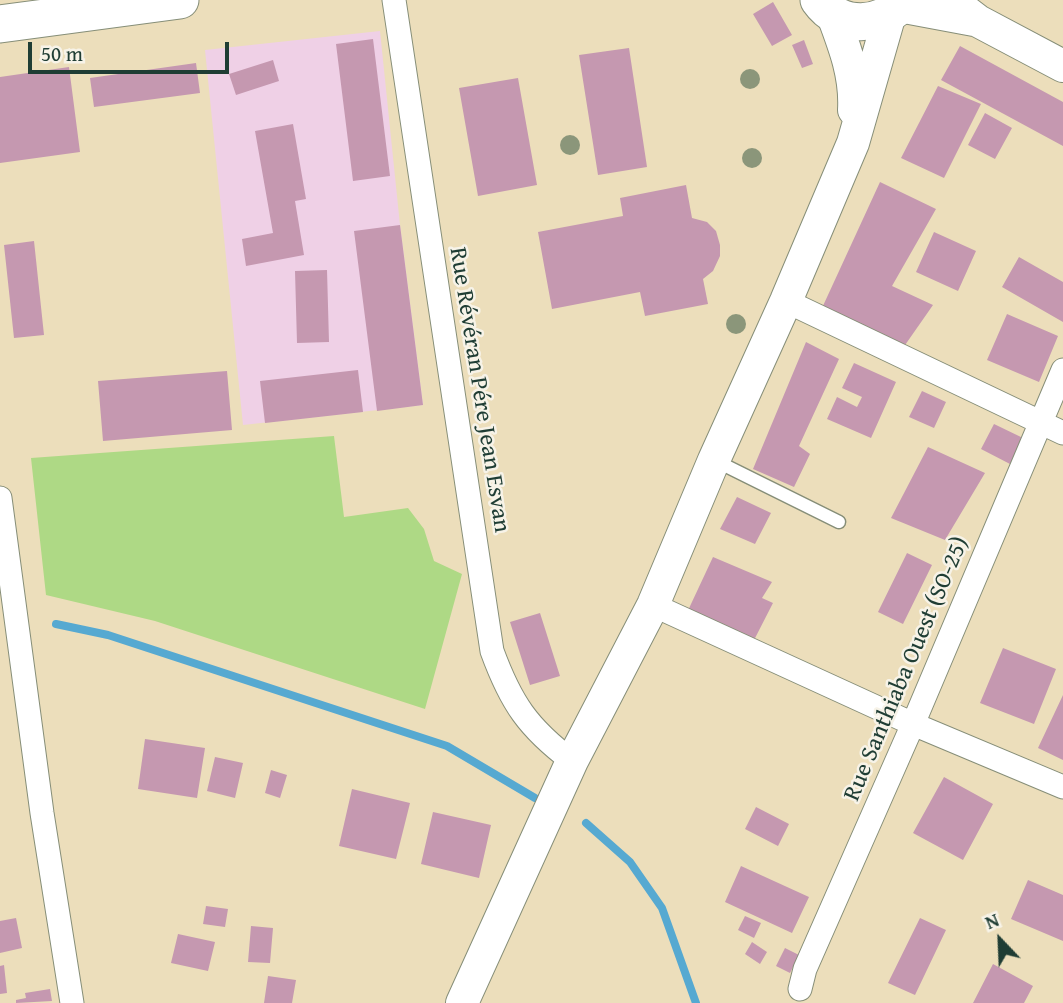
<!DOCTYPE html>
<meta charset="utf-8">
<style>
body{margin:0}
#map{position:relative;width:1063px;height:1003px;overflow:hidden;background:#ecdebb;font-family:"Gentium Book Plus",serif}
canvas{display:block}
.north{position:absolute;left:965px;top:905px;width:70px;height:70px;-webkit-text-stroke:5px #f7f3e8;paint-order:stroke;rotate:337deg;font-size:19px;font-weight:700;line-height:28px;text-align:center;color:#1f3d34}
.north::after{content:'';display:block;margin:auto;width:24px;height:32px;background:#1f3d34;clip-path:polygon(50% 0,100% 100%,50% 72%,0 100%)}
.scale{position:absolute;left:28px;top:42px;width:201px;height:32px;box-sizing:border-box;border:4px solid #1f3d34;border-top:0;padding-left:9px;font-size:21px;line-height:24px;white-space:nowrap;color:#1f3d34;-webkit-text-stroke:5px #f7f3e8;paint-order:stroke}
</style>
<div id="map">
<canvas width="1063" height="1003"></canvas>
<div class="north">N</div>
<div class="scale">50 m</div>
</div>
<script>
const context = document.querySelector('canvas').getContext('2d');
context.lineJoin = 'round';
function paint(path, color) { context.fillStyle = color; context.fill(path, 'evenodd'); }
function trace(path, color, width, dash) { context.strokeStyle = color; context.lineWidth = width; context.lineCap = dash ? 'butt' : 'round'; context.setLineDash(dash || []); context.stroke(path); }
function write(font, color, halo, rows, align = 'center') {
  context.font = font + ' "Gentium Book Plus",serif'; context.lineWidth = 5; context.setLineDash([]); context.textBaseline = 'middle'; context.strokeStyle = halo; context.fillStyle = color; for (const [text, x, y, turn = 0] of rows) {
    context.save(); context.translate(x, y); context.rotate((+turn || 0) * Math.PI / 180); context.textAlign = isNaN(turn) ? turn : align; if (halo) context.strokeText(text, 0, 0); context.fillText(text, 0, 0); context.restore();
  }
}
const built = new Path2D(`
 M380 31 400 225 423 405 243 425 205 50Z`);
const green = new Path2D(`
 M334 436 344 517 408 508 424 529 434 561 462 574 425 709 155 621 46 595 31 458Z`);
const stream = new Path2D(`
 M56 624 108 635 447 746 535 798
 M586 823 630 862 662 908 696 1003`);
const building = new Path2D(`
 M773 2 792 35 772 46 753 14Z
 M373 39 390 176 353 181 336 44Z
 M804 40 813 64 802 68 792 45Z
 M960 46 1063 102V146L941 80Z
 M629 48 647 167 598 175 579 55Z
 M273 60 279 81 236 95 229 74Z
 M196 63 200 93 94 107 90 78Z
 M69 67 80 152 0 163V77Z
 M518 78 537 185 478 196 459 88Z
 M938 86 981 104 944 178 901 158Z
 M985 113 1012 128 995 159 968 145Z
 M293 124 306 199 295 201 304 255 246 266 242 239 273 233 255 131Z
 M880 182 936 209 892 286 933 305 903 348 822 308Z
 M686 185 692 218 707 222 716 231 720 245V256L713 271 703 279 708 304 645 316 640 292 552 309 538 232 623 216 620 198Z
 M400 225 423 405 377 411 354 231Z
 M934 232 976 251 958 291 916 272Z
 M34 241 44 335 14 338 4 245Z
 M1019 257 1063 282V322L1002 287Z
 M327 270 329 342 297 343 295 271Z
 M1007 314 1058 336 1039 382 987 360Z
 M806 342 839 359 799 446 810 454 794 487 753 469Z
 M854 363 896 382 871 438 827 419 837 397 857 407 862 397 842 388Z
 M358 370 363 412 265 423 260 381Z
 M227 371 232 430 103 441 98 381Z
 M922 391 946 402 934 428 909 417Z
 M994 424 1023 438 1010 464 981 449Z
 M928 447 985 473 945 540 891 518Z
 M737 497 771 513 755 544 720 529Z
 M907 553 932 565 903 624 878 612Z
 M713 557 772 582 762 598 773 603 752 644 684 619Z
 M540 613 560 676 530 685 510 622Z
 M1003 648 1056 669 1034 724 980 703Z
 M1063 695V760L1038 748Z
 M145 739 205 748 197 798 138 789Z
 M215 757 243 763 235 798 207 791Z
 M271 770 287 775 280 798 265 793Z
 M944 777 993 804 963 860 913 833Z
 M352 789 410 803 396 859 339 846Z
 M756 807 789 824 778 846 745 829Z
 M433 812 491 825 479 878 421 864Z
 M741 866 809 897 792 933 725 902Z
 M1028 880 1063 895V941L1011 919Z
 M206 906 228 909 225 927 203 924Z
 M745 916 761 923 754 938 738 930Z
 M16 918 22 948 0 953V921Z
 M920 918 946 930 915 995 888 983Z
 M251 926 273 928 270 963 248 962Z
 M178 934 215 942 208 971 171 963Z
 M752 942 767 952 760 964 745 954Z
 M785 948 799 955 790 973 776 966Z
 M993 964 1033 986 1024 1003H973Z
 M4 965 7 993 0 994V966Z
 M268 976 296 980 292 1003H264Z
 M50 989 52 1001 16 1003V1000L26 998 25 993Z`);
const lane = new Path2D(`
 M714 460 839 522`);
const street = new Path2D(`
 M394 0 492 651C511 703 528 728 572 761
 M786 301 1063 433
 M0 498 42 813 72 1003
 M653 605 913 724 1063 787
 M800 989 805 969 913 724 1063 370`);
const secondary = new Path2D(`
 M951 0 978 21 1063 66
 M899 6 974 20
 M832 13C844 45 856 75 854 110
 M462 1003 572 761 653 605 714 460 786 301 853 143 890 14`);
const primary = new Path2D(`
 M819 0C840 30 882 28 904 0
 M0 24 180 0`);
const trees = [
 [750,79],
 [570,145],
 [752,158],
 [736,324]
];
const streetNames = [
 ["Rue Révéran Pére Jean Esvan",479,390,81],
 ["Rue Santhiaba Ouest (SO-25)",907,669,-67]
];
paint(built, '#efd0e6');
paint(green, '#aed985');
trace(stream, '#56a9d1', 8);
paint(building, '#c598b0');
trace(lane, '#868e78', 15);
trace(street, '#868e78', 25);
trace(secondary, '#868e78', 34);
trace(primary, '#868e78', 39);
trace(lane, '#fff', 12);
trace(street, '#fff', 23);
trace(secondary, '#fff', 32);
trace(primary, '#fff', 37);
context.fillStyle = '#8b967a';
for (const [x, y] of trees) { context.beginPath(); context.arc(x, y, 10, 0, 2 * Math.PI); context.fill(); }
write('24px', '#1f3d34', '#f7f3e8', streetNames);
</script>
